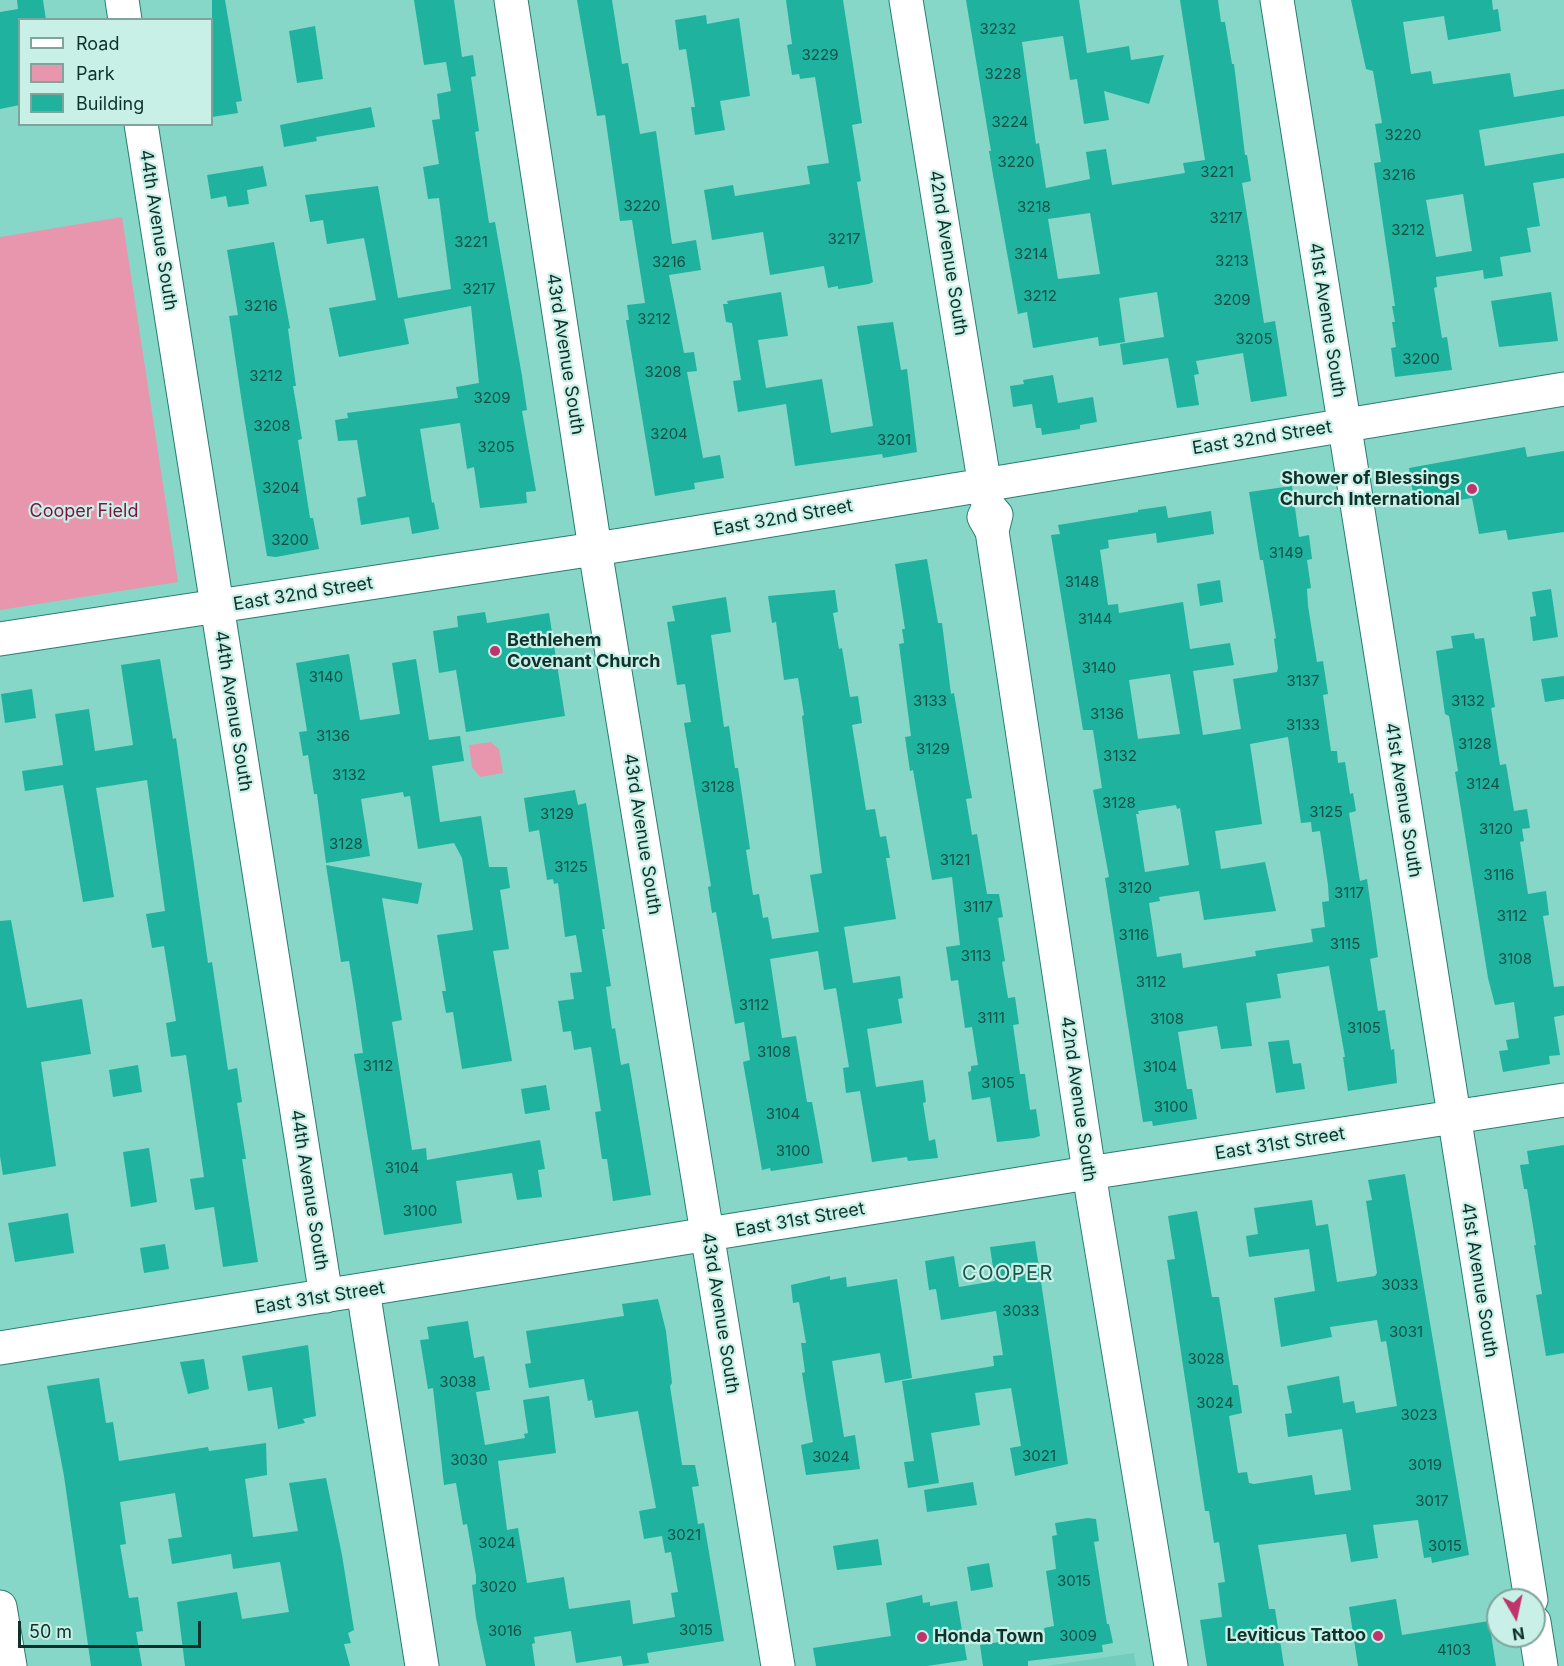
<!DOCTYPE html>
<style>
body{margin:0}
#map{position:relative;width:1564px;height:1666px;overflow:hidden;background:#87d7c8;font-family:Inter,sans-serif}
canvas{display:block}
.legend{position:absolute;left:18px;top:18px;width:195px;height:108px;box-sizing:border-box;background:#c9f0e7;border:2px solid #7ea49c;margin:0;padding:8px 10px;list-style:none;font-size:18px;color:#0e312b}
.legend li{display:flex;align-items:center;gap:12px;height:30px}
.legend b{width:30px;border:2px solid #7ea49c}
.north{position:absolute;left:1486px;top:1588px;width:60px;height:60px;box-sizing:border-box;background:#c9f0e7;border:2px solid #7ea49c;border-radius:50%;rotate:171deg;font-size:16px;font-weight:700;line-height:24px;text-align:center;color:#0e312b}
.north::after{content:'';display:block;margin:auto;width:21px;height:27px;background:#bf346c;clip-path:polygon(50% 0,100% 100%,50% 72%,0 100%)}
.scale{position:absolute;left:18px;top:1621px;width:183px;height:27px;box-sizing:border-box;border:3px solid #0e312b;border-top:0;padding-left:8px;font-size:18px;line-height:21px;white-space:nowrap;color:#0e312b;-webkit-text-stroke:4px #c9f0e7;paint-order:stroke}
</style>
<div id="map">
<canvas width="1564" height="1666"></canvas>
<ul class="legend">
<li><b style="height:8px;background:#fff"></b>Road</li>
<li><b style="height:16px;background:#e796ae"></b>Park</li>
<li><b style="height:16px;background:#1fb29e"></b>Building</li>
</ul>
<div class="north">N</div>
<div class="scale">50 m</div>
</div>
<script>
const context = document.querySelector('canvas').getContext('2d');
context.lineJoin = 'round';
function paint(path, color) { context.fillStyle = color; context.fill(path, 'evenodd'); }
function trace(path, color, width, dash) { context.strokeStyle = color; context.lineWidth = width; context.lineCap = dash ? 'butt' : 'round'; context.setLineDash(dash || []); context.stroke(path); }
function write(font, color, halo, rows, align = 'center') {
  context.font = font + ' Inter,sans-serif'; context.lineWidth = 4.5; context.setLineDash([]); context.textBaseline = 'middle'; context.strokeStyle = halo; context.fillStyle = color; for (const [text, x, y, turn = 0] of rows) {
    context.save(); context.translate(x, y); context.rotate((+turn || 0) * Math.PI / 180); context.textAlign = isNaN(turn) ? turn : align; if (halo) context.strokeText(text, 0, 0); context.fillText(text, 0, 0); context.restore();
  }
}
const built = new Path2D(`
 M1134 1653 1136 1666H1047Z`);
const green = new Path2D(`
 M122 217 178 582 0 610V237Z
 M491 742 499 749 503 773 480 777 472 767 469 745Z`);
const building = new Path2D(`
 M17 0H43L46 20H20V105L0 109V12L18 9Z
 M212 0H225L242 101 236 102 238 113 212 117Z
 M414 0H454L462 57 473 55 476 76 471 77 479 131 475 132 489 223 495 222 522 376 527 410 522 411 536 491 526 492 527 503 480 508 474 467 467 469 460 423 420 429 432 503 434 502 439 529 412 534 409 517 361 525 357 498 366 496 357 440 338 441 335 420 348 418 347 413 458 398 456 387 479 383 471 306 404 319 409 344 339 357 329 308 376 300 364 238 327 244 323 220 310 222 305 195 378 186 398 298 451 289 439 198 428 199 423 167 439 164 432 120 440 119 437 94 451 91 446 62 424 65Z
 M577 0H612L622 64 628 63 640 134 656 131 672 244 696 240 701 270 669 275 684 353 694 352 697 371 687 372 703 458 720 455 724 478 694 483 695 489 655 496 626 320H629L627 305 645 303 632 220 620 221 605 115 597 116Z
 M786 0H843L862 123 852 125 861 181 857 182 873 282 869 284 838 289V286L828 288 824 266 770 275 763 232 712 240 704 190 733 185 735 196 810 184 807 166 829 163 815 77 800 79 799 74 792 75 787 45 792 44Z
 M966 0H1079L1087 53 1129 46 1131 60 1164 55 1149 104 1104 91 1109 120 1084 124 1077 79 1070 80 1063 36 1022 42 1036 144 1039 143 1046 188 1090 179 1086 152 1106 149 1112 185 1185 173 1183 163 1205 160 1180 0H1218L1221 22H1225L1232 64H1234L1245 155H1247L1251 181 1242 183 1264 323 1275 321 1287 396 1251 402 1243 353 1196 361 1199 374 1194 375 1199 405 1177 408 1168 358 1123 365 1120 344 1164 337 1157 292 1119 298 1125 342 1099 346 1098 337 1033 348 1027 312 1018 314 993 175 989 151H991ZM1090 213 1100 274 1058 279 1048 219Z
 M1351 0H1492L1493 10 1498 9 1501 31 1448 40 1444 16 1403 22 1411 74 1431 71 1433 84 1510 73 1514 97 1564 89V116L1479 130 1485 166 1564 153V178L1533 183 1540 226 1527 228 1531 252 1500 257 1503 276 1484 279 1483 270 1436 277 1437 287 1434 288 1442 338 1447 337 1452 370 1395 377 1391 348 1396 347 1392 322H1395L1392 306H1395L1374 163 1381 162 1375 124 1382 123 1373 71 1366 69ZM1463 194 1472 251 1436 257 1426 200Z
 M706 15 707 24 739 18 750 96 720 101 725 130 695 135 691 107H695L686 49 679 50 675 20Z
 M315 26 323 79 297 83 289 31Z
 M371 107 375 127 316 137 317 141 284 147 280 125Z
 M263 166 267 186 247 190 249 204 228 207 226 196 211 199 207 175Z
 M274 242 290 328 288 329 296 386H293L302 439 298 440 310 518H313L319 549 276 557 267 556 243 410 229 316 238 315 227 250Z
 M781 292 788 336 758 340 766 388 822 379 831 433 873 426 857 326 893 322 901 370 907 369 917 452 883 458 882 454 795 466 786 404 738 412 733 381 741 380 732 323 726 322 723 304H728L727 301Z
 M1551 292 1558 341 1499 347 1491 301Z
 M1053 375 1058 403 1093 397 1097 422 1080 425V429L1042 435 1041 428H1036L1032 404 1013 407 1010 386 1024 384 1023 380Z
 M1525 447 1527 457 1564 451V532L1508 540 1506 530 1479 534 1472 498 1415 507 1409 468Z
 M1292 486 1299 537 1309 535 1312 559 1307 560 1311 588 1307 589 1308 606 1317 662 1323 661 1328 694 1323 695 1331 751H1337L1338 763 1345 762 1350 794 1353 793 1356 811 1349 813 1360 881 1367 879 1378 957 1370 959 1378 1011 1385 1010 1391 1050 1394 1049 1397 1083 1348 1091 1343 1057H1345L1329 966 1277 974 1281 998 1246 1003 1252 1046 1221 1049 1217 1026 1178 1032 1187 1089H1192L1197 1119 1153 1126 1152 1121 1143 1122 1105 878 1109 877 1093 790 1102 788 1093 730H1083L1051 535 1060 534 1058 525 1138 512V510L1166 506 1168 518 1211 511 1214 534 1157 543 1156 533 1108 540 1109 548 1100 550 1108 605 1118 604 1119 613 1183 602 1190 649 1230 643 1234 665 1193 671 1203 735 1241 729 1233 679 1277 672 1278 668 1274 639 1276 638 1263 560H1260L1249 492ZM1170 674 1180 734 1138 739 1129 680ZM1288 737 1301 823 1311 822 1312 832 1320 831 1328 885 1329 901 1322 902 1325 927 1311 929 1313 942 1255 951 1256 956 1183 968 1181 953 1157 957 1149 903 1160 901 1159 897 1199 891 1204 920 1276 911 1265 862 1221 869 1215 831 1262 824 1250 744ZM1176 805 1177 809 1180 808 1189 865 1145 872 1136 814H1139L1138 811Z
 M927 559 938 623H942L951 694 954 693 968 777 972 798 966 799 972 835 977 834 987 894H999L1003 917 998 918 1005 961 1002 962 1008 998 1015 997 1019 1024 1013 1025 1020 1074H1025L1030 1110 1036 1109 1040 1136 1034 1138 997 1142 990 1097 972 1100 968 1072 971 1071V1066L978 1065 972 1027 965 1028 958 980 951 981 946 947 960 945 952 877 932 880 913 770 910 771 905 737 911 736 899 644 904 643 902 629H905L895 564Z
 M1220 580 1223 602 1200 606 1197 584Z
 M1551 589 1558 637 1533 641 1530 617 1536 616 1532 592Z
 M835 590 838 612 833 613 839 649 842 648 850 697 858 696 862 723 852 725 866 810 875 809 880 837 886 836 890 858H886L896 919 844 927 853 983 900 976 903 998 898 999 902 1023 867 1029 876 1087 923 1080 926 1102 923 1103 929 1141 935 1139 938 1158 908 1161 907 1157 872 1162 860 1091 846 1093 843 1068 849 1067 836 988 824 990 818 951 770 959 782 1038 796 1036 807 1102H812L823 1163 771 1171 770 1168 762 1170 743 1062 750 1060 744 1022 735 1024 716 912 712 913 708 887 711 886 684 723 691 722 685 684 677 685 667 622 675 621 672 606 726 597 731 632 711 635 724 727 729 726 735 768H738L750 849 746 850 753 895 759 894 763 918 768 917 772 939 819 932 810 875 822 873 802 716 804 715 798 678 784 680 776 622 772 623 768 596Z
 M485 612 487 623 549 613 565 716 466 732 456 670 439 673 433 631 458 627 457 616Z
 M1474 633 1475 639 1484 638 1495 707 1491 708 1500 765 1506 764 1514 811 1527 809 1530 828 1522 829 1524 841 1520 842 1528 894 1546 891 1549 915 1543 916 1554 987 1564 986V1015L1554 1017 1560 1055 1549 1056 1550 1064 1503 1072 1499 1051 1508 1050 1506 1040 1519 1038 1514 1002 1495 1005 1488 978 1455 772 1458 771 1449 716 1445 714 1436 651 1453 648 1451 636Z
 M349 654 360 720 400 714 392 663 416 659 429 740 460 736 464 761 432 766 440 822 481 816 489 867H507L510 888 500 890 509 949 493 951 512 1061 462 1069 453 1012 446 1013 442 991H446L437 935 473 930 462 858 454 843 418 849 410 796 404 797 403 792 361 799 370 856 326 863 317 794H314L308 755 303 756 299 732 307 731 296 663Z
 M160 659 173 739 176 738 208 963 212 962 228 1070 237 1068 242 1102 237 1103 246 1159H242L258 1262 223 1267 214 1207 195 1210 190 1179 204 1177 186 1055 171 1057 166 1023 176 1021 164 946 152 948 146 914 165 911 147 780 96 788 114 897 83 902 63 785 25 791 22 771 63 765 55 714 89 709 95 751 133 745 121 665Z
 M1564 676V699L1545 702 1541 679Z
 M32 689 36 718 5 723 1 694Z
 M575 790 578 805 586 803 605 929H602L611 986 606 987 612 1029 615 1028 621 1065 629 1063 651 1195 613 1201 607 1159H602L595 1112 601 1111 591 1047 574 1050 571 1031 563 1032 558 1001 574 999 570 973 582 972 576 935 565 937 558 883 554 884 553 879 547 880 539 830 529 832 524 798Z
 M326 865 422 883 418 904 382 898 402 1020 392 1022 412 1150 426 1148 427 1160 540 1140 545 1169 538 1170 542 1197 517 1200 512 1173 456 1181 462 1223 384 1235 354 1054 363 1053 355 998 349 961 341 962Z
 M11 920 27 1008 82 999 91 1054 41 1062 56 1166 3 1175 0 1156V921Z
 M1289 1040 1293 1064 1301 1063 1305 1089 1276 1093 1268 1042Z
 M138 1065 142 1092 113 1097 109 1070Z
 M546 1085 550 1110 525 1114 521 1089Z
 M1564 1145V1353L1546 1356 1536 1295 1542 1294 1534 1245H1536L1527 1189H1524L1520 1165 1529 1164 1527 1151Z
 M149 1148 157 1202 131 1207 123 1152Z
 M1405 1174 1469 1555 1432 1563 1431 1557 1424 1558 1418 1520 1373 1525 1378 1558 1351 1562 1346 1534 1258 1545 1269 1609H1275L1284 1666H1207L1200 1620 1222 1617 1218 1583 1225 1582 1219 1542 1214 1543 1209 1511H1205L1167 1260 1175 1259 1168 1216 1197 1211 1212 1297H1219L1233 1385H1238L1242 1413 1229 1416 1238 1473 1247 1472 1249 1483 1254 1484 1312 1475 1315 1495 1351 1490 1342 1429 1288 1437 1285 1414 1292 1413 1287 1386 1339 1376 1343 1403 1354 1401 1356 1413 1397 1406 1387 1346 1386 1341 1381 1342 1377 1320 1330 1327 1332 1337 1281 1347 1274 1298 1315 1291 1309 1249 1249 1257 1246 1236 1258 1234 1254 1208 1312 1200 1316 1226 1328 1224 1337 1282 1375 1276 1377 1273 1366 1201 1372 1200 1368 1180Z
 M68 1213 74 1253 15 1262 8 1223Z
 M1035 1241 1068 1464 1015 1476 1010 1448 1021 1446 1011 1388 975 1393 980 1425 931 1433 939 1483 908 1488 904 1462 914 1461 902 1381 994 1366 993 1356 1003 1355 996 1311 941 1320 936 1289 929 1290 925 1261 954 1256 959 1287 995 1281 990 1247Z
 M165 1244 169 1269 144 1273 140 1248Z
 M830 1276V1280L846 1277 847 1287 897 1279 912 1378 885 1383 880 1353 832 1361 844 1437 855 1435 860 1469 806 1475 801 1445 813 1442 802 1373 805 1372 801 1343H806L799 1302 793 1303 791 1285Z
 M658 1299 666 1331 672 1383 670 1386 682 1465H695L699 1486 692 1487 698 1524 704 1523 724 1641 647 1653 649 1663 623 1666 621 1656 576 1663 571 1631 534 1637 535 1643 532 1644 535 1666H486L476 1618 472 1585 476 1584V1576L467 1524 463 1525 456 1483 444 1485 433 1388 428 1389 420 1340 429 1339 427 1327 468 1321 474 1358 484 1356 490 1390 476 1392 485 1445 525 1438 524 1434 528 1433 523 1400 549 1396 556 1453 498 1461 507 1530 518 1528 527 1583 564 1577 569 1609 630 1600 633 1624 675 1617 671 1593 678 1592 671 1552 665 1553 662 1536 644 1539 639 1511 656 1508 638 1411 595 1418 592 1400 588 1401 584 1379 529 1388 525 1364 531 1363 526 1331 624 1316 622 1304Z
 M308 1345 316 1416 303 1419 305 1423 278 1429 272 1387 248 1391 242 1356Z
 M204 1359 209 1389 188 1394 180 1362Z
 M99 1378 106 1423 113 1422 119 1461 208 1447 209 1451 266 1443 267 1475 245 1479 253 1537 298 1531 289 1483 326 1478 342 1555 354 1630 348 1633 351 1643 344 1644 350 1666H185L177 1602 237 1592 242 1619 289 1612 280 1562 233 1569 231 1554 172 1564 168 1539 182 1537 175 1493 120 1502 126 1544 120 1545 129 1598 138 1597 143 1631 136 1632 142 1666H91L64 1476 47 1386Z
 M973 1482 977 1505 927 1512 924 1490Z
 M1088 1518 1096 1519 1099 1541 1094 1542 1107 1624H1109L1113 1643 1102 1645 1103 1652 1028 1661V1666H983L980 1645 1045 1635 1044 1628 1054 1626 1046 1571 1056 1569 1052 1536 1057 1535 1055 1523Z
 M878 1539 882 1565 837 1570 833 1546Z
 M989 1563 993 1587 971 1591 967 1567Z
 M922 1595 923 1603 930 1602V1606L957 1601 967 1660 927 1666H816L813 1648 891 1636 886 1603Z
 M1396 1599 1402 1635 1489 1621 1496 1666H1358L1349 1607Z`);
const minor = new Path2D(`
 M122 0 125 20
 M511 0 598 568 778 1666
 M906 0 988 505
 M1277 0 1531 1600
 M141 124 326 1296
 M992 531 996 515 989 507 984 517 992 531 1093 1198 1171 1666
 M0 639 621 545 1564 389
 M363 1290 422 1666
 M0 1348 1069 1176 1564 1100
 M0 1607 10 1666
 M1534 1622 1541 1666`);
const markers = [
 [1472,489,6,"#bf346c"],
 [495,651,6,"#bf346c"],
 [1378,1636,6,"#bf346c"],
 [922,1637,6,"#bf346c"]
];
const numberNames = [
 ["3232",998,29],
 ["3229",820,55],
 ["3228",1003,74],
 ["3224",1010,122],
 ["3220",1403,135],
 ["3220",1016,162],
 ["3221",1217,172],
 ["3216",1399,175],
 ["3220",642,206],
 ["3218",1034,207],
 ["3217",1226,218],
 ["3212",1408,230],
 ["3217",844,239],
 ["3221",471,242],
 ["3214",1031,254],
 ["3213",1232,261],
 ["3216",669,262],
 ["3217",479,289],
 ["3212",1040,296],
 ["3209",1232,300],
 ["3216",261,306],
 ["3212",654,319],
 ["3205",1254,339],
 ["3200",1421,359],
 ["3208",663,372],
 ["3212",266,376],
 ["3209",492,398],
 ["3208",272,426],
 ["3204",669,434],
 ["3201",894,440],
 ["3205",496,447],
 ["3204",281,488],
 ["3200",290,540],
 ["3149",1286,553],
 ["3148",1082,582],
 ["3144",1095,619],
 ["3140",1099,668],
 ["3140",326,677],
 ["3137",1303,681],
 ["3133",930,701],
 ["3132",1468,701],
 ["3136",1107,714],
 ["3133",1303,725],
 ["3136",333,736],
 ["3128",1475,744],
 ["3129",933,749],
 ["3132",1120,756],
 ["3132",349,775],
 ["3124",1483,784],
 ["3128",718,787],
 ["3128",1119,803],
 ["3125",1326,812],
 ["3129",557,814],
 ["3120",1496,829],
 ["3128",346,844],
 ["3121",955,860],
 ["3125",571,867],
 ["3116",1499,875],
 ["3120",1135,888],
 ["3117",1349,893],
 ["3117",978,907],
 ["3112",1512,916],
 ["3116",1134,935],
 ["3115",1345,944],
 ["3113",976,956],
 ["3108",1515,959],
 ["3112",1151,982],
 ["3112",754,1005],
 ["3111",991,1018],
 ["3108",1167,1019],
 ["3105",1364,1028],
 ["3108",774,1052],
 ["3112",378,1066],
 ["3104",1160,1067],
 ["3105",998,1083],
 ["3100",1171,1107],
 ["3104",783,1114],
 ["3100",793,1151],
 ["3104",402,1168],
 ["3100",420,1211],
 ["3033",1400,1285],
 ["3033",1021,1311],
 ["3031",1406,1332],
 ["3028",1206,1359],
 ["3038",458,1382],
 ["3024",1215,1403],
 ["3023",1419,1415],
 ["3021",1039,1456],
 ["3024",831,1457],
 ["3030",469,1460],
 ["3019",1425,1465],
 ["3017",1432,1501],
 ["3021",684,1535],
 ["3024",497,1543],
 ["3015",1445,1546],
 ["3015",1074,1581],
 ["3020",498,1587],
 ["3015",696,1630],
 ["3016",505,1631],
 ["3009",1078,1636],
 ["4103",1454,1650]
];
const streetNames = [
 ["44th Avenue South",158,230,81],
 ["42nd Avenue South",948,253,81],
 ["41st Avenue South",1327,320,81],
 ["43rd Avenue South",565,354,81],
 ["East 32nd Street",1262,438,-9],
 ["East 32nd Street",783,518,-10],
 ["East 32nd Street",303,594,-9],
 ["44th Avenue South",233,711,81],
 ["41st Avenue South",1403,800,81],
 ["43rd Avenue South",642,834,81],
 ["42nd Avenue South",1078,1099,82],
 ["East 31st Street",1280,1144,-9],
 ["44th Avenue South",309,1190,81],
 ["East 31st Street",800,1220,-10],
 ["41st Avenue South",1479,1280,81],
 ["East 31st Street",320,1298,-9],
 ["43rd Avenue South",720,1313,81]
];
const poiNames = [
 ["Shower of Blessings",1460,479],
 ["Church International",1460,500],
 ["Bethlehem",507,641,"left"],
 ["Covenant Church",507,662,"left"],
 ["Leviticus Tattoo",1366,1636],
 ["Honda Town",934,1637,"left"]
];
const parkNames = [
 ["Cooper Field",84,512]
];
const neighbourhoodNames = [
 ["COOPER",1008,1274]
];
paint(built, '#72cdbc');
paint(green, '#e796ae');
paint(building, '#1fb29e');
trace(minor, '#297d70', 35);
trace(minor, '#fff', 33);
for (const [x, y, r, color] of markers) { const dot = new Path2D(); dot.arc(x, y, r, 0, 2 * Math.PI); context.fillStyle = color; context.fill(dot); trace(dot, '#c9f0e7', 2); }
write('15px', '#125148', null, numberNames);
write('18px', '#0e312b', '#c9f0e7', streetNames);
write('bold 18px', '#0e312b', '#c9f0e7', poiNames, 'right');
write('18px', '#7e1442', '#c9f0e7', parkNames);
context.letterSpacing = '1.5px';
write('20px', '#17584e', '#c9f0e7', neighbourhoodNames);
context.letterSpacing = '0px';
</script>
